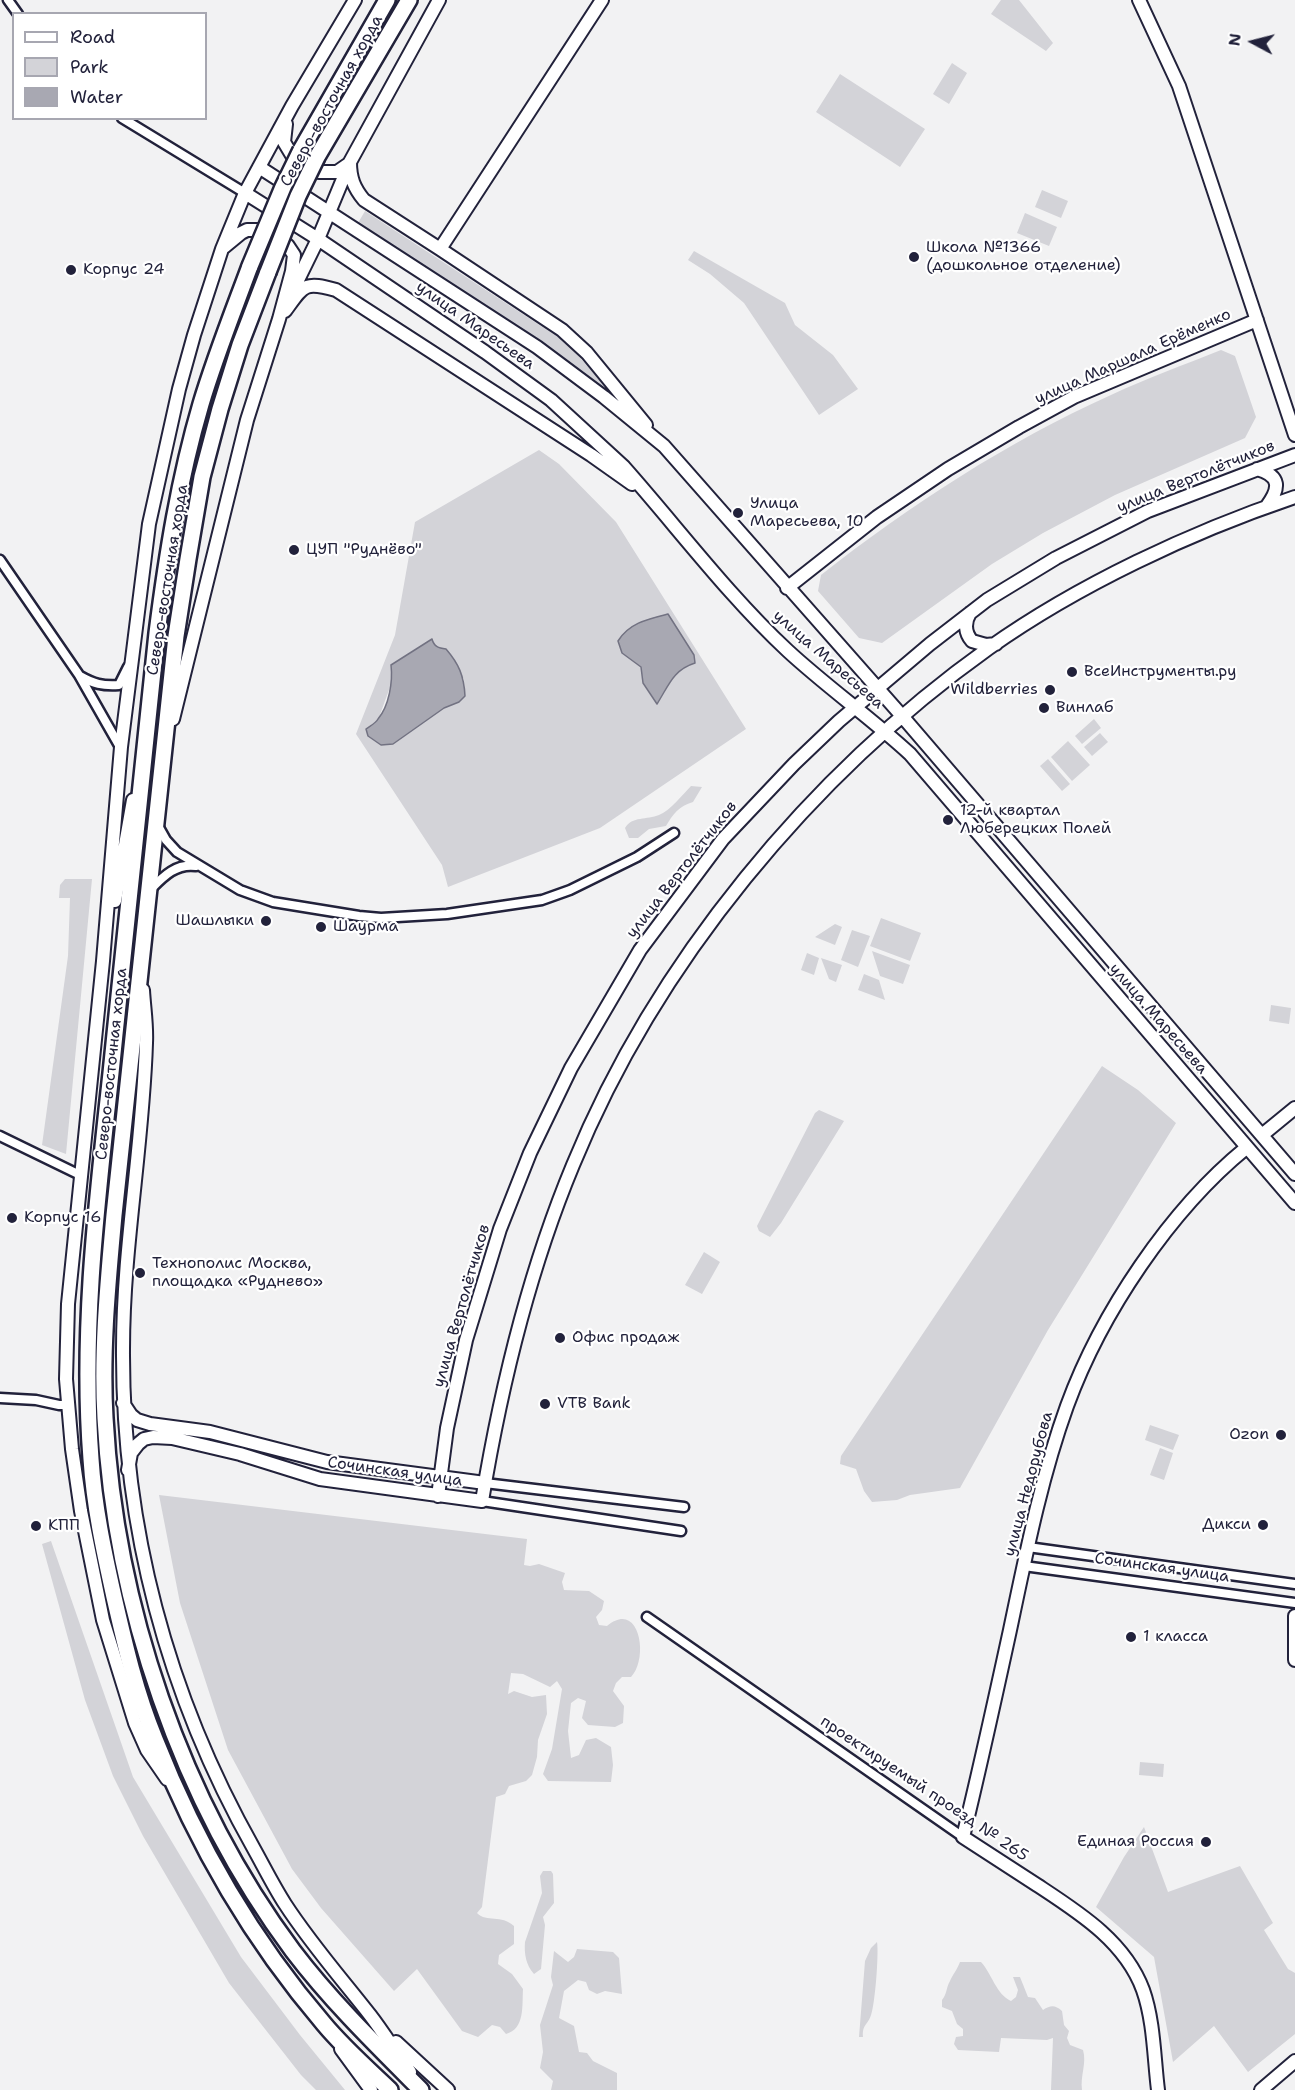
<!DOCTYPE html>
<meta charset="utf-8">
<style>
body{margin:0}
#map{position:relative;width:1295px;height:2090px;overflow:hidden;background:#f2f2f3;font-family:"Shantell Sans",sans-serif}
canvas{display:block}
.legend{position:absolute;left:12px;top:12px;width:195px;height:108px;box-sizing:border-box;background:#fff;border:2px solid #a7a7b1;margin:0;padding:8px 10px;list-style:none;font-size:18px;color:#22223b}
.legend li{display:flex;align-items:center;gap:12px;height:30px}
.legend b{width:30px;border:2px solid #a7a7b1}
.north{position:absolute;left:1223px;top:12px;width:60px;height:60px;-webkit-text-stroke:4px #fff;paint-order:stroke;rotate:277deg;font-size:16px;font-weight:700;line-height:24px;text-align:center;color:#22223b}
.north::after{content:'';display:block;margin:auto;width:21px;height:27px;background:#22223b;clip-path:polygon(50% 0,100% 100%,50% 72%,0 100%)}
</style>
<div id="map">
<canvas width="1295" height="2090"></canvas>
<ul class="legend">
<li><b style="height:8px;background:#fff"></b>Road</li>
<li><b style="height:16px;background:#d3d3d8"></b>Park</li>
<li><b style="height:16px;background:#a8a8b2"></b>Water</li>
</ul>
<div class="north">N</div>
</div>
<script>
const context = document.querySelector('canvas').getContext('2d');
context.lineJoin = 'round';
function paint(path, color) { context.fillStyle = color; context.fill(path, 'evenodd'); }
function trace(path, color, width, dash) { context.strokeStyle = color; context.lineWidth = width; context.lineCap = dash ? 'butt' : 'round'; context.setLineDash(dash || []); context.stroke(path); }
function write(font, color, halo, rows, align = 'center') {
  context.font = font + ' "Shantell Sans",sans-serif'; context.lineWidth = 4.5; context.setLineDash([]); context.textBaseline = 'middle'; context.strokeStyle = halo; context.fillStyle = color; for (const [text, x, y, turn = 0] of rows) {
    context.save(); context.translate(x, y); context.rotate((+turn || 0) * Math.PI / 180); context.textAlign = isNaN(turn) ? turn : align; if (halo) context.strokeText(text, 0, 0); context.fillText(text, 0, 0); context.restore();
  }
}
const green = new Path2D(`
 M1001 0H1019L1053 43 1046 51 991 14Z
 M952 63 967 73 949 104 933 94Z
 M840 74 925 129 900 167 816 112Z
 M1042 190 1068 201 1061 218 1035 207Z
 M365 211 567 343 612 394 358 223Z
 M1025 213 1057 227 1049 246 1017 233Z
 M694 251 785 303 795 325 833 355 858 389 819 415 744 303 710 274 688 260Z
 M1221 350 1235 356 1256 417 1245 438 1115 495 1043 533 992 564 882 643 859 638 818 591 821 575C910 505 1007 442 1111 395 1147 378 1184 365 1221 350Z
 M539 450 559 464 616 522 746 729 600 828 448 887 442 865 356 734 395 635 415 522ZM432 639 433 643 464 679 465 696C448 713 391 722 367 729L378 720 393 679ZM636 663H695C673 670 669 685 657 704L643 684 641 667Z
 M1094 719 1101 728 1082 744 1075 736Z
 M1100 733 1108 742 1092 756 1084 747Z
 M1068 741 1090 765 1072 781 1051 757Z
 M1048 759 1070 784 1062 791 1040 766Z
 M691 786 702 787 693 802C679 806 673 814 666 826L649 829 638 838H629L625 828C632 816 647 820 659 815 671 810 682 795 691 786Z
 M65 879H92L66 1154 42 1145 68 956 70 898H59L60 885Z
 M881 918 921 933 910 961 870 946Z
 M835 924 842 927 835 945 815 937Z
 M852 930 870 936 858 967 841 960Z
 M872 951 910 965 903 984 880 976Z
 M807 953 819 958 814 975 801 970Z
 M821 958 842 965 836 982 829 979Z
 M864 974 879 980 885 1000 858 990Z
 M1271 1005 1291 1008 1289 1024 1269 1021Z
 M1102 1066 1138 1090 1176 1123 1048 1330 960 1488 910 1495 897 1500 872 1502 864 1491 856 1469 840 1464 841 1456Z
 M819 1110 844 1121 781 1223 770 1237 759 1231 757 1226 815 1113Z
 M704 1252 720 1262 702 1294 685 1285Z
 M1150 1425 1179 1435 1173 1450 1145 1440Z
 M1160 1448 1173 1453 1164 1480 1150 1475Z
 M159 1495 527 1539 524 1565 530 1566 539 1564 565 1573 562 1582 564 1590 589 1591 604 1601 602 1610 596 1617 599 1625 607 1626C640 1599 649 1659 631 1677H622L616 1683 613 1691 624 1706 623 1723 615 1727 588 1725 582 1718 586 1701 578 1698 571 1703 568 1731 571 1758 579 1755 586 1740 596 1738 611 1747 613 1765 611 1782 548 1781 543 1774 552 1749 562 1689 557 1681 550 1687 523 1674 511 1673 508 1694 514 1691 532 1697 546 1695 547 1714 538 1740 537 1757 532 1775 526 1781 509 1786 505 1794 496 1797 482 1907 477 1913C487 1923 501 1914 514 1926V1944L499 1955 498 1964 512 1974 523 1989C522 2006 525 2029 506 2034L500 2027 492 2025 478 2037 462 2031 417 1969 394 1991 321 1908 292 1869 228 1750 180 1603Z
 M51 1541 133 1777 241 1957 300 2035 345 2090H316L301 2075 229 1983 143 1836 113 1776 85 1700 42 1544Z
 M1140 1762 1164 1764 1163 1777 1139 1775Z
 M1144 1827 1168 1892 1240 1866 1273 1923 1264 1930 1288 1969 1295 1973V2034L1248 2072 1214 2026 1173 2062 1154 1957 1096 1907 1124 1857Z
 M543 1871H551L553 1874 554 1903 543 1917 545 1925 541 1969 534 1974C526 1965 524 1954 525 1942L542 1893 540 1876Z
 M877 1942C879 1953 875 2005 871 2015 868 2025 862 2024 863 2037H859L865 1961 871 1948Z
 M577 1949 613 1952 619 1958 622 1994 605 1991 597 1994 589 1990 586 1982 578 1980 564 1991 559 2018 574 2026 579 2052 587 2053 593 2061 617 2073V2090H551L553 2081 540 2068 543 2052 540 2025 553 1985 551 1977 554 1951 568 1962 574 1957Z
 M960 1962H981C992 1974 996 1994 1011 2001L1016 1997 1018 1990 1013 1977H1020L1028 1997 1035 1998 1043 2010C1051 2005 1055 2005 1062 2011L1064 2025 1069 2031 1067 2038 1070 2045 1083 2050C1087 2063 1080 2076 1082 2090H1051L1053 2038 1047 2040 1001 2038 999 2052 958 2050 954 2044 956 2037 963 2036V2029L957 2024 952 2011 942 2007V2000C947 1994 946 1988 950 1981 953 1974 957 1970 960 1962Z`);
const water = new Path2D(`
 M668 614 694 655 695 663C673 670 669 685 657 704L643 683 641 667 622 653 618 641C629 623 648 619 668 614Z
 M432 639C434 647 439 648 446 649 459 664 464 676 465 696L459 702 444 708 393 744 381 745 368 736 366 729C370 726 376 723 378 719 389 706 393 682 391 665Z`);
const street = new Path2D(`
 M8 0 18 14
 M122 118 245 193
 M0 560 79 675 120 747
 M80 676C94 684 102 686 119 685L128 667
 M157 824 166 840 177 852 240 890 273 902 359 916 381 918 447 914 542 900 570 890 637 857 674 833
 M149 891C162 878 175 863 196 866
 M0 1136 80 1175
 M0 1398 36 1400 59 1405H69
 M485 1483 684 1507
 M482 1501 681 1531
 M1028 1547 1295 1584
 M1024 1566 1295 1603
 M647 1617 963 1837`);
const secondary = new Path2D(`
 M1139 0 1179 86 1295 435
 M286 124 284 142 293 157 319 172H337L350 163
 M350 162C350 178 354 188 364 200L440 249 562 330 587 353 646 425
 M259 167 537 347 604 397 664 446 902 716 1295 1174
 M245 193 318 239 485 352 551 400 624 467C678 528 728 595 788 651 827 687 871 718 910 754L1295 1203
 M440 249 602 0
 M294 288 318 239 350 162 439 0
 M285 311C304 285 304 281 336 290L591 455 632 484
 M1257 469C1281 476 1280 488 1267 506
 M787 588 877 517 948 469 1019 427 1074 397 1257 320
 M970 613C964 623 965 633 972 641L986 645 996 644
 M173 719 247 420 279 319 292 271 294 255 288 246 284 242 261 230H247L241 233 224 247
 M115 901 133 800
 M143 990C144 1008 147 1025 146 1043 143 1145 123 1247 123 1349 122 1526 167 1695 254 1849 264 1867 274 1887 285 1904 311 1944 341 1978 370 2015 384 2033 396 2053 410 2072
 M1262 1135 1295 1108
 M123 1403 131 1415 137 1420 150 1424 210 1432 327 1462 485 1483
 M128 1470 131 1453 138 1444 144 1439 153 1437 172 1438 240 1454 320 1479 482 1501C501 1386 528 1273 573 1165 656 962 811 775 989 648 1078 585 1191 532 1295 497
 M438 1496 447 1428 466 1340 500 1229 530 1153 571 1068 640 950 723 839 794 764 839 721 930 644 987 600 1056 558 1148 511 1295 455
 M1295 1616V1660
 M167 1779 147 1750 135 1723 103 1620 81 1511 72 1449 66 1379 68 1304 103 961 121 747 149 524 179 389 194 335 222 249 245 193 292 106 355 0
 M396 2042 448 2090
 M341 2049 371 2090
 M1158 2090C1154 2058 1154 2021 1143 1990 1125 1941 1078 1912 1037 1885 1012 1869 988 1853 963 1837 980 1768 995 1699 1010 1630 1026 1554 1041 1478 1067 1406 1101 1313 1170 1210 1246 1148
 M1261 2090 1295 2061`);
const highway = new Path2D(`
 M301 150 387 0
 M317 157 409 0
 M250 266C233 312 215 357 201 404 179 479 167 555 157 633 142 779 126 926 111 1073 97 1201 81 1330 91 1459 94 1506 104 1552 114 1597 125 1645 136 1693 155 1739 195 1841 252 1940 324 2024 344 2048 368 2069 390 2090
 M268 272 240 345 220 409 202 477 188 559 176 636 114 1215C108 1282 101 1351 105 1418 115 1605 181 1801 293 1951 331 2001 376 2045 421 2090`);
const highwayBridge = new Path2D(`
 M250 266 283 187 301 150
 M268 272 298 196 317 157`);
const markers = [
 [914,257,6,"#22223b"],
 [71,270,6,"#22223b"],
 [738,513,6,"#22223b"],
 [294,550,6,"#22223b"],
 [1072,672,6,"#22223b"],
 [1050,690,6,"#22223b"],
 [1044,708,6,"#22223b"],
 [948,820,6,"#22223b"],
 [266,921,6,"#22223b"],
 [321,927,6,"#22223b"],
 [12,1218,6,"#22223b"],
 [140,1273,6,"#22223b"],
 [560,1338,6,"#22223b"],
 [545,1404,6,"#22223b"],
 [1281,1435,6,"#22223b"],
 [1263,1525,6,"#22223b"],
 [36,1526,6,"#22223b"],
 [1131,1637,6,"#22223b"],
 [1206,1842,6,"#22223b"]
];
const streetNames = [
 ["Северо-восточная хорда",332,101,-61],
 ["улица Маресьева",475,326,35],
 ["улица Маршала Ерёменко",1133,357,-24],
 ["улица Вертолётчиков",1196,477,-22],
 ["Северо-восточная хорда",168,580,-81],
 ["улица Маресьева",828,660,41],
 ["улица Вертолётчиков",682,870,-52],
 ["улица Маресьева",1158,1019,49],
 ["Северо-восточная хорда",112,1064,-84],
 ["улица Вертолётчиков",462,1306,-74],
 ["Сочинская улица",395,1472,8],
 ["улица Недорубова",1029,1484,-75],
 ["Сочинская улица",1162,1568,8],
 ["проектируемый проезд № 265",924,1789,34]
];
const poiNames = [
 ["Школа №1366",926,248],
 ["(дошкольное отделение)",926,266],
 ["Корпус 24",83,270],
 ["Улица",750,504],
 ["Маресьева, 10",750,522],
 ["ЦУП \"Руднёво\"",306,550],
 ["ВсеИнструменты.ру",1084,672],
 ["Wildberries",1038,690,"right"],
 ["Винлаб",1056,708],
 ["12-й квартал",960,811],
 ["Люберецких Полей",960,829],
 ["Шашлыки",254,921,"right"],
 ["Шаурма",333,927],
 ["Корпус 16",24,1218],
 ["Технополис Москва,",152,1264],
 ["площадка «Руднево»",152,1282],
 ["Офис продаж",572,1338],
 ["VTB Bank",557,1404],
 ["Ozon",1269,1435,"right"],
 ["Дикси",1251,1525,"right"],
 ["КПП",48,1526],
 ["1 класса",1143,1637],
 ["Единая Россия",1194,1842,"right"]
];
paint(green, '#d3d3d8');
paint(water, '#a8a8b2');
trace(water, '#727282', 1.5);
trace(street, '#22223b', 13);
trace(secondary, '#22223b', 16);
trace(highway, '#22223b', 20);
trace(street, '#fff', 8);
trace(secondary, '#fff', 12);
trace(highway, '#fff', 15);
trace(highwayBridge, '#22223b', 20, []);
trace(highwayBridge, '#fff', 15);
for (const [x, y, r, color] of markers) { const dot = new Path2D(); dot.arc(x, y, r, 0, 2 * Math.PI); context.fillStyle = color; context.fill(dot); trace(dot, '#fff', 2); }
write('16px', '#22223b', '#fff', streetNames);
write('16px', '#22223b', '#fff', poiNames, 'left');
</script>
